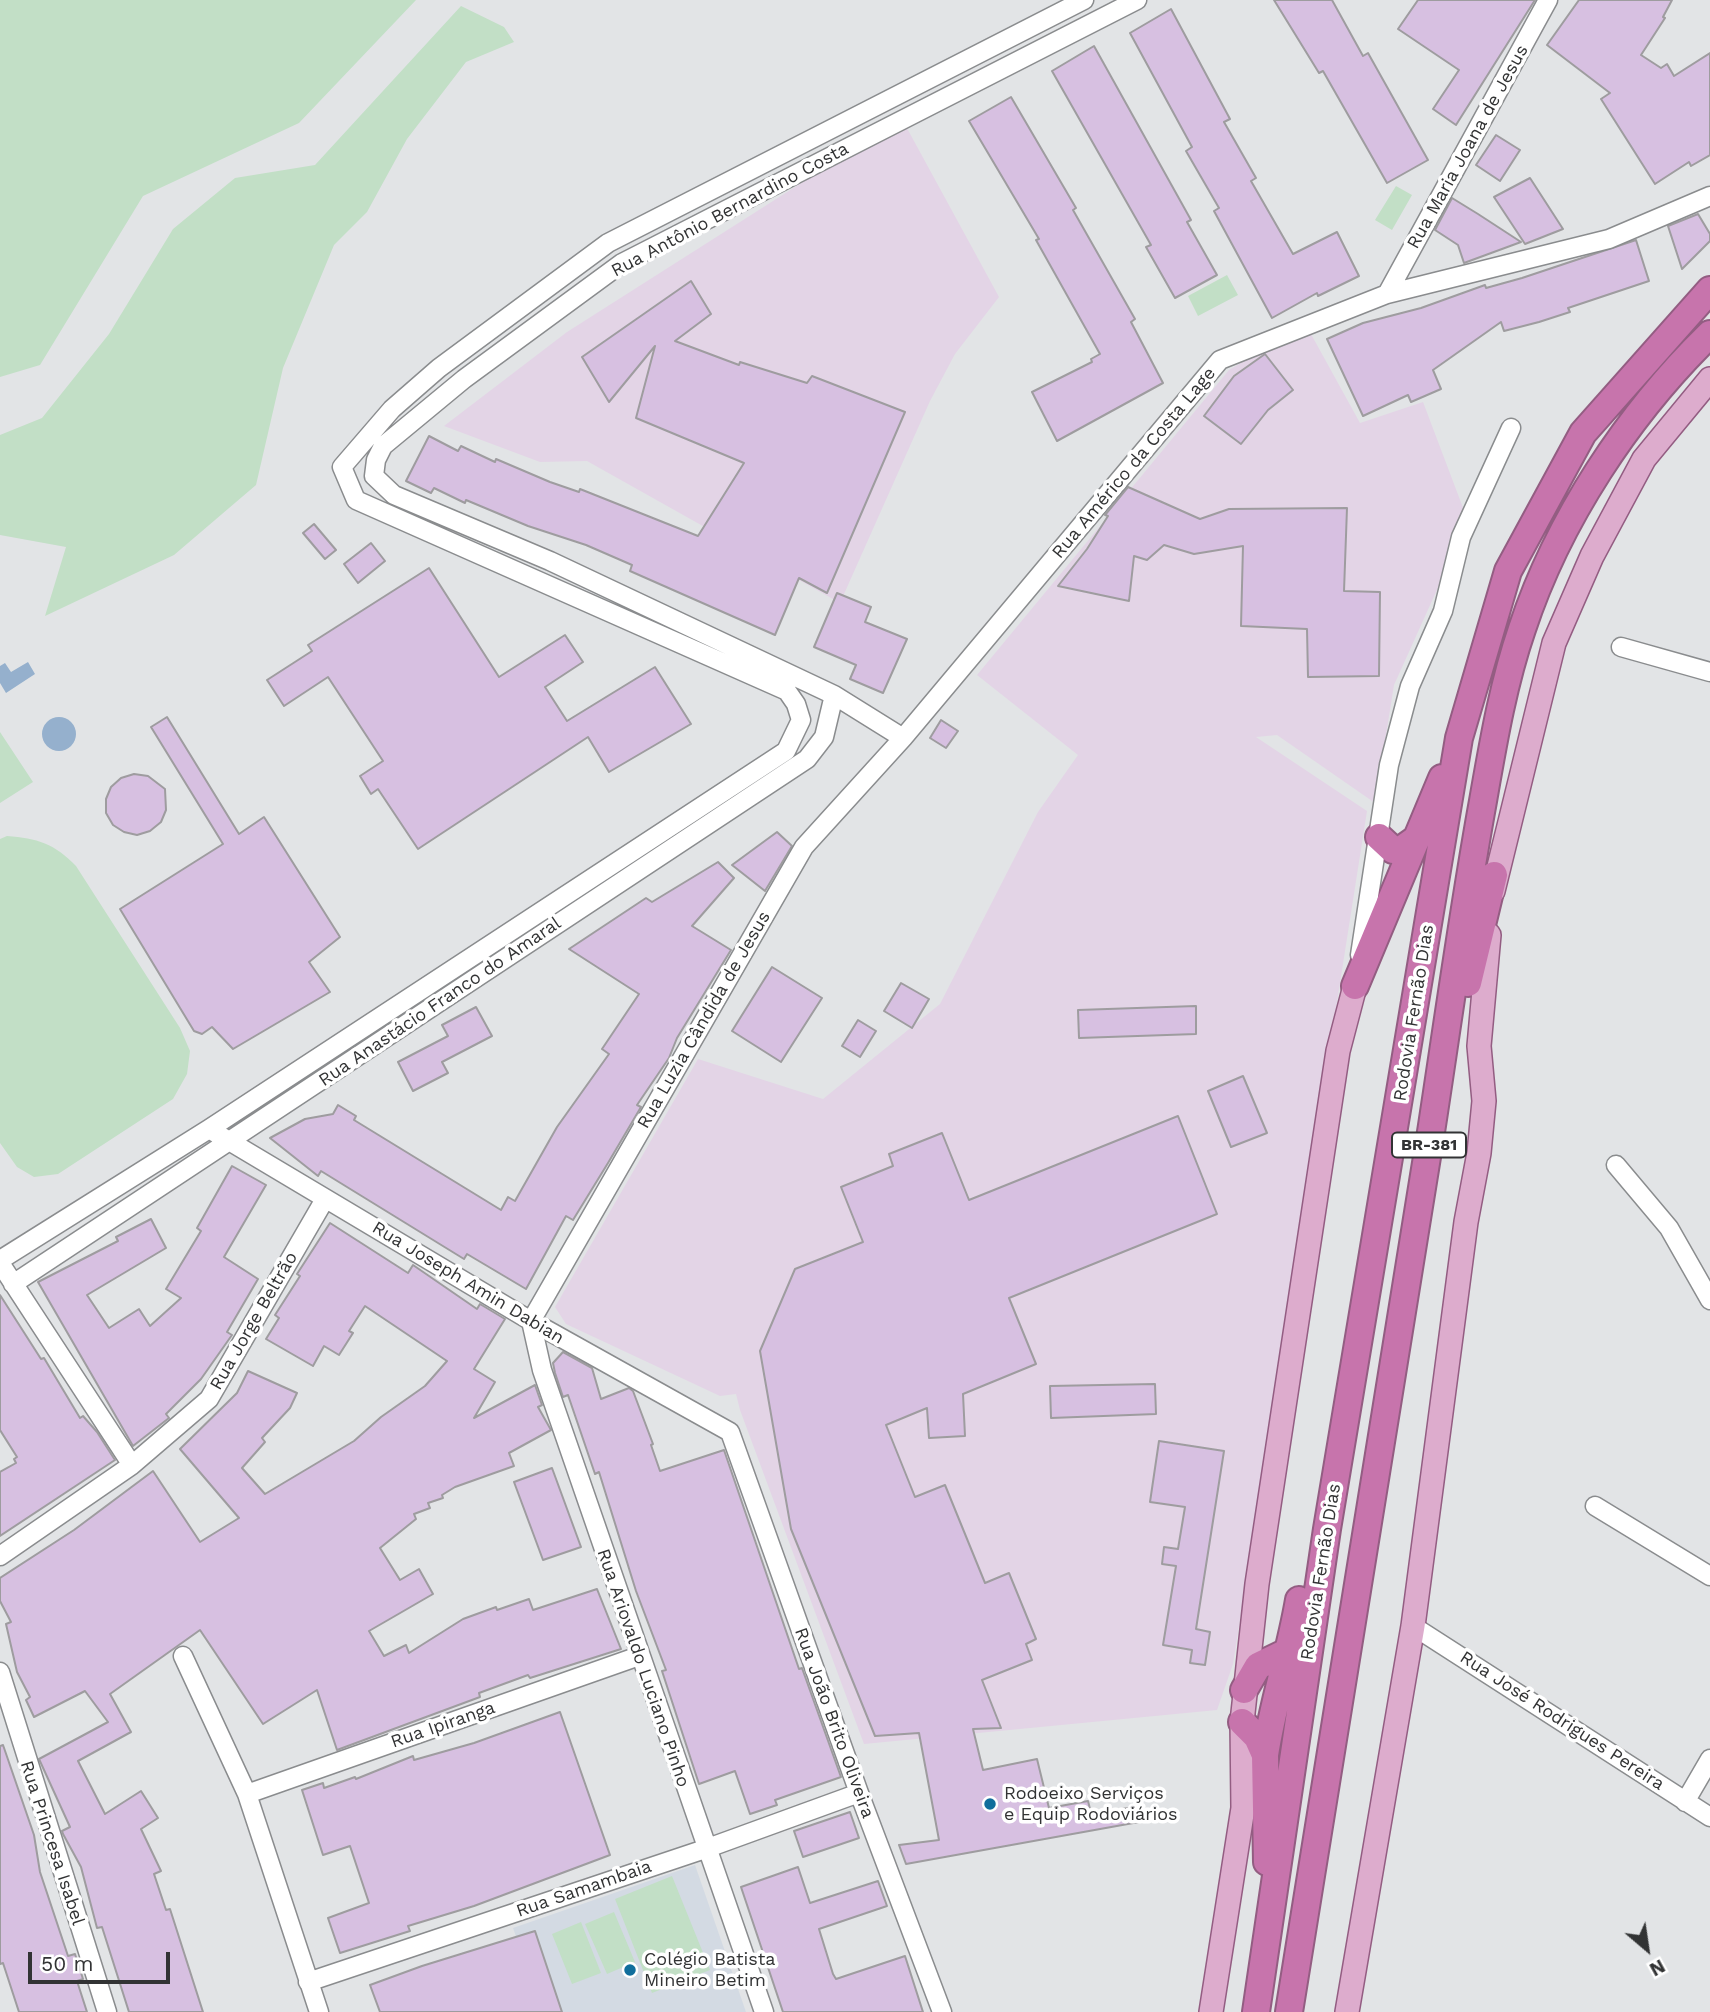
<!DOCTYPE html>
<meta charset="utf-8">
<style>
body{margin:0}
#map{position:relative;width:1710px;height:2012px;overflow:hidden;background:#e2e4e6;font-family:"Work Sans",sans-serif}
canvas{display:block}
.north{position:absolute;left:1612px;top:1914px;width:70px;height:70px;-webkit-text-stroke:5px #fff;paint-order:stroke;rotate:151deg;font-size:19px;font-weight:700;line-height:28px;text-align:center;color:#323334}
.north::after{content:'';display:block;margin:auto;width:24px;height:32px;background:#323334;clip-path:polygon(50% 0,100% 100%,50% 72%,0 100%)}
.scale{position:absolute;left:28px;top:1952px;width:142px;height:32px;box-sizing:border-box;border:4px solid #323334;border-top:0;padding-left:9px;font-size:21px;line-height:24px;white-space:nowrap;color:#323334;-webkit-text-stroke:5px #fff;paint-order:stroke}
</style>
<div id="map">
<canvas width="1710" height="2012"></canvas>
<div class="north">N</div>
<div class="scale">50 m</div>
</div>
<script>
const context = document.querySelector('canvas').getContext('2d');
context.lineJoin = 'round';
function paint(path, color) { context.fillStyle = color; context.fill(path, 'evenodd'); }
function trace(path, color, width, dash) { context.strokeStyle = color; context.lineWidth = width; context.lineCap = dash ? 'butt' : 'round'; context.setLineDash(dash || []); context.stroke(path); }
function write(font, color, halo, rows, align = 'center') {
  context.font = font + ' "Work Sans",sans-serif'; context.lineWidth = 7; context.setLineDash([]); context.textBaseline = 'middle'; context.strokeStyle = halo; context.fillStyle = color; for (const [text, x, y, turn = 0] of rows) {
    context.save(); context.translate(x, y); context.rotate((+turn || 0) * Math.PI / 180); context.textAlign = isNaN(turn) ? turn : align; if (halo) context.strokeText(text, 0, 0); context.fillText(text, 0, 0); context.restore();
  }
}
const industrial = new Path2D(`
 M902 119 999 297 955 354 930 401 840 603 587 461 540 462 444 426 567 332Z
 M1306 325 1360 423 1423 402 1468 521 1394 685 1375 803 1277 735 1256 737 1367 811 1233 1664 1217 1710 864 1744 740 1410 736 1394 720 1396 566 1324 555 1307 698 1059 823 1099 940 1004 1038 812 1078 755 977 675 1229 370Z`);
const built = new Path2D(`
 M695 1865 746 2012H543L513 1928Z`);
const green = new Path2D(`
 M0 0H416L299 123 143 196 40 365 0 377Z
 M461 6 504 27 514 42 466 62 407 139 367 212 334 245 283 368 256 485 174 555 45 616 66 547 0 535V435L42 418 109 334 173 229 235 178 315 165Z
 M1396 186 1412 195 1392 230 1375 220Z
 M1227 275 1238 295 1198 316 1188 296Z
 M0 732 33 782 0 803Z
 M7 836C37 838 55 844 76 866L180 1028 190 1051 187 1074 173 1099 58 1174 34 1177 17 1167 0 1143V839Z
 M672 1876 710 1970 652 1993 615 1899Z
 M614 1912 635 1962 607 1974 585 1924Z
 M581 1922 601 1973 572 1984 552 1934Z`);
const water = new Path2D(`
 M28 662 35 674 6 693 0 683V666L5 663 11 672Z
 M42 734a17 17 0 1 1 34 0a17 17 0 1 1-34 0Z`);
const building = new Path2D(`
 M1274 0H1332L1363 56 1368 53 1428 160 1387 183 1323 71 1319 73Z
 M1418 0H1535L1456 125 1433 109 1459 70 1398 29Z
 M1579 0H1672L1663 17 1665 18 1641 55 1661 68 1667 64 1674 76 1710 53V155L1691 166 1689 162 1655 184 1601 99 1610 93 1547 45Z
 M1171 9 1230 119 1224 122 1256 178 1251 181 1293 254 1337 232 1359 276 1318 296 1317 293 1272 318 1214 211 1219 208 1186 151 1192 147 1130 33Z
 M1094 46 1191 220 1187 222 1217 275 1175 298 1146 247 1151 245 1052 71Z
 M1011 97 1076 208 1073 210 1135 319 1131 322 1163 383 1057 441 1032 392 1092 362 1091 359 1100 354 1036 240 1039 239 969 121Z
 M1496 135 1520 150 1500 181 1476 165Z
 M1530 178 1563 229 1525 244 1494 197Z
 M1452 198 1478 214 1521 242 1464 263 1458 245 1435 230Z
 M1698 214 1710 234V241L1682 269 1668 226Z
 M1636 240 1649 281 1568 308 1570 312 1539 322 1504 331 1501 322 1433 370 1441 389 1411 402 1408 395 1363 416 1327 339 1363 323 1421 308 1485 285 1486 288 1522 278Z
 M691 281 711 314 675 341 739 365 740 362 807 383 812 376 905 412 827 593 799 578 775 635 630 571 632 565 586 545 528 526 466 500 465 503 434 488 431 493 406 481 429 436 458 451 461 446 495 462 496 459 550 482 579 492 580 489 698 536 744 463 636 418 655 346 609 402 582 357Z
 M1265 354 1293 390 1268 410 1241 444 1204 416 1234 376Z
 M1128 487 1200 519 1229 509 1347 508 1344 591 1380 592 1379 676 1308 677 1307 629 1241 626 1243 546 1194 554 1164 545 1147 560 1134 556 1129 601 1058 586 1087 549 1108 516 1105 515Z
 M314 524 336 550 325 559 303 533Z
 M371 543 385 561 358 583 344 564Z
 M429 568 499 677 565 635 583 662 545 687 567 721 655 667 691 724 609 772 588 737 418 849 378 789 371 794 360 776 383 761 328 677 284 706 267 680 312 651 308 645Z
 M837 593 871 607 865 622 907 639 883 693 850 679 856 665 814 647Z
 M167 717 239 834 264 817 340 937 309 962 330 992 233 1049 212 1027 202 1034 194 1031 120 909 223 844 151 727Z
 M941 720 958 731 946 748 930 738Z
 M134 774 148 776 165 789 166 810 161 822 150 831 137 835 124 832 113 825 106 813V799L111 787 121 778Z
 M777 832 792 846 765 891 732 865Z
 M718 862 734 878 692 926 731 950 677 1038 669 1058 637 1105 641 1107 608 1163 573 1220 566 1216 526 1289 467 1254 464 1259 321 1171 318 1176 270 1138 305 1119 333 1114 338 1105 356 1116 354 1120 501 1210 508 1197 515 1201 557 1127 609 1054 602 1049 639 994 569 949 646 898 652 902Z
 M772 967 822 998 781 1062 732 1031Z
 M901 983 929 999 912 1028 884 1011Z
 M1196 1006V1034L1079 1038 1078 1010Z
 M476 1007 492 1036 442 1062 448 1073 413 1091 398 1062 448 1036 442 1025Z
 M858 1020 876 1031 860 1057 842 1046Z
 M1243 1076 1267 1133 1231 1147 1208 1091Z
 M1178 1116 1217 1214 1009 1298 1036 1364 963 1394 965 1436 929 1438 927 1408 886 1425 915 1497 945 1485 985 1583 1009 1573 1036 1639 1026 1644 1032 1660 982 1680 1001 1728 973 1729 983 1770 1037 1759 1049 1808 1088 1801 1091 1813 1144 1806 1139 1822 906 1864 899 1845 939 1840 919 1733 875 1736 791 1529 760 1351 795 1269 863 1242 841 1187 893 1166 889 1154 942 1133 969 1200Z
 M232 1166 266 1185 224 1257 258 1279 227 1332 232 1335 201 1379 166 1414 169 1418 133 1446 38 1282 118 1241 116 1237 151 1219 166 1248 87 1295 109 1328 139 1309 150 1326 181 1298 166 1289 201 1231 197 1228Z
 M330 1223 408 1273 413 1265 477 1309 480 1304 505 1319 474 1369 495 1382 474 1418 535 1385 542 1405 538 1407 551 1430 509 1453 514 1466 455 1487 442 1495 443 1498 428 1503 430 1508 414 1514 416 1519 380 1548 400 1580 419 1569 433 1594 369 1631 384 1656 406 1645 409 1653 463 1619 496 1607 497 1610 529 1599 533 1610 597 1589 621 1649 530 1678 528 1675 479 1693 480 1697 337 1750 317 1690 263 1724 200 1630 110 1694 131 1732 78 1761 105 1814 141 1791 158 1818 141 1829 161 1871 154 1874 166 1910 170 1909 203 2012H129L102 1927 97 1928 81 1867 63 1834 62 1831 70 1827 39 1759 108 1722 85 1691 34 1717 26 1700 30 1697 17 1672 6 1624 11 1622 0 1601V1578L74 1530 153 1471 200 1542 239 1518 180 1449 237 1393 248 1371 297 1393 290 1408 262 1438 265 1442 242 1468 265 1494 354 1441 381 1417 425 1386 447 1361 365 1306 349 1331 353 1333 339 1355 324 1346 313 1366 266 1339 279 1318 275 1315 300 1276 297 1274Z
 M0 1295 41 1359 44 1358 80 1418 83 1416 97 1432 115 1460 0 1536V1472L16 1463 14 1459 17 1457 0 1430Z
 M563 1352 592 1368 601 1399 629 1388 633 1391 653 1444 651 1445 660 1471 724 1450 799 1669 802 1668 841 1777 775 1800 777 1805 750 1814 735 1771 699 1784 662 1671 666 1670 636 1591 599 1472 595 1474 568 1395 563 1397 555 1373 553 1363Z
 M1155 1384 1156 1414 1051 1418 1050 1386Z
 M1159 1441 1224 1451 1196 1629 1210 1632 1205 1665 1190 1663 1192 1650 1163 1645 1176 1566 1162 1564 1164 1547 1178 1549 1185 1507 1150 1502Z
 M552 1468 581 1547 543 1560 514 1482Z
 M560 1712 610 1855 474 1906 408 1926 410 1931 340 1953 328 1918 369 1903 350 1846 323 1855 302 1790 323 1783 324 1788 355 1777 356 1779 413 1756 414 1760 474 1743Z
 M3 1745 34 1835 40 1872 68 1956 75 1954 83 1979 77 1981 87 2012H19L3 1963 0 1964V1746Z
 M850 1812 859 1838 803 1857 794 1831Z
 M798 1867 810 1903 878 1881 887 1906 819 1929 833 1974 836 1979 905 1956 923 2012H783L741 1887Z
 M535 1931 562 2012H380L370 1985 422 1966Z`);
const minor = new Path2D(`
 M1387 294 1548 0
 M1621 647 1710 672
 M903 738 834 695 550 561 394 495 374 476 376 460 383 446 464 379 622 263 1137 0
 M1360 955 1389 765 1410 686 1443 611 1461 537 1511 428
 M209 1129 531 1321 730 1432 859 1793 942 2012
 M1616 1165 1669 1228 1710 1300
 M0 1260 209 1129 786 751 801 720 796 704 787 691 356 500 342 467 392 409 439 368 608 243 1084 0
 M0 1263 132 1465
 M13 1284 807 759 824 737 834 695
 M1595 1506 1710 1576
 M0 1556 132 1465 209 1399 325 1199
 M1413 1626 1710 1817
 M183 1656 247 1794 319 2012
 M0 1672 107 2012
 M247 1794 639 1656
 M1685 1802 1710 1759
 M308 1982 705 1849 859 1793
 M764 2012 542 1370 531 1321 804 847 903 738 1220 360 1387 294 1609 239 1710 196`);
const major = new Path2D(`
 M1493 891 1554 643 1592 556 1644 459 1710 379
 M1211 2012 1243 1808 1242 1722 1257 1584 1338 1051 1355 986
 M1347 2012 1413 1626 1466 1222 1479 1153 1484 1101 1479 1046 1489 935`);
const highway = new Path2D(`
 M1379 837 1393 850 1402 849 1416 839
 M1468 983 1494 875
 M1355 986 1442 778
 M1244 1690 1258 1666 1291 1650
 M1242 1722 1257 1737 1265 1755 1267 1862
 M1265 1755C1273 1702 1290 1653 1299 1600
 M1256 2012 1327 1529 1459 738 1508 571 1583 433 1710 290
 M1289 2012C1337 1719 1386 1426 1431 1132 1448 1021 1463 911 1483 801 1493 744 1503 684 1522 629 1558 520 1628 414 1710 334`);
const markers = [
 [990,1804,7,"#106e9c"],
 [630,1970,7,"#106e9c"]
];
const shields = [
 [1429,1145,74]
];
const shieldNames = [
 ["BR-381",1429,1145]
];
const streetNames = [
 ["Rua Maria Joana de Jesus",1468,147,-61],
 ["Rua Antônio Bernardino Costa",730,210,-28],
 ["Rua Américo da Costa Lage",1134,463,-50],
 ["Rua Anastácio Franco do Amaral",440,1002,-34],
 ["Rodovia Fernão Dias",1414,1013,-81],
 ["Rua Luzia Cândida de Jesus",704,1020,-60],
 ["Rua Joseph Amin Dabian",468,1283,31],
 ["Rua Jorge Beltrão",254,1321,-60],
 ["Rodovia Fernão Dias",1321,1572,-81],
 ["Rua Ariovaldo Luciano Pinho",643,1668,71],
 ["Rua José Rodrigues Pereira",1562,1721,33],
 ["Rua João Brito Oliveira",834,1723,70],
 ["Rua Ipiranga",443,1725,-19],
 ["Rua Princesa Isabel",52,1843,72],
 ["Rua Samambaia",584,1889,-19]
];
const poiNames = [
 ["Rodoeixo Serviços",1004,1794],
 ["e Equip Rodoviários",1004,1815],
 ["Colégio Batista",644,1960],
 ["Mineiro Betim",644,1981]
];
paint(industrial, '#e3d4e6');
paint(built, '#d3dae3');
paint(green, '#c2dfc6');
paint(water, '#95b0cd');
paint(building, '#d7c0e1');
trace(building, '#9e9c9f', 2);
trace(minor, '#8a8c8e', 21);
trace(major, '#935d82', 26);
trace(highway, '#935d82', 30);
trace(minor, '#fff', 18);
trace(major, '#ddaccd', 23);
trace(highway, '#c774ac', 26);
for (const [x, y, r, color] of markers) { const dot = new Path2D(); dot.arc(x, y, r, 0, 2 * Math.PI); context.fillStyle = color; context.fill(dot); trace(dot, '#fff', 2.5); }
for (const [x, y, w] of shields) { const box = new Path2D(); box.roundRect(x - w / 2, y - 12.5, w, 25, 5); context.fillStyle = '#fff'; context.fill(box); trace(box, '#323334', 2); }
write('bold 16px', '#323334', null, shieldNames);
write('18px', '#323334', '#fff', streetNames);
write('18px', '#323334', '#fff', poiNames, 'left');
</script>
